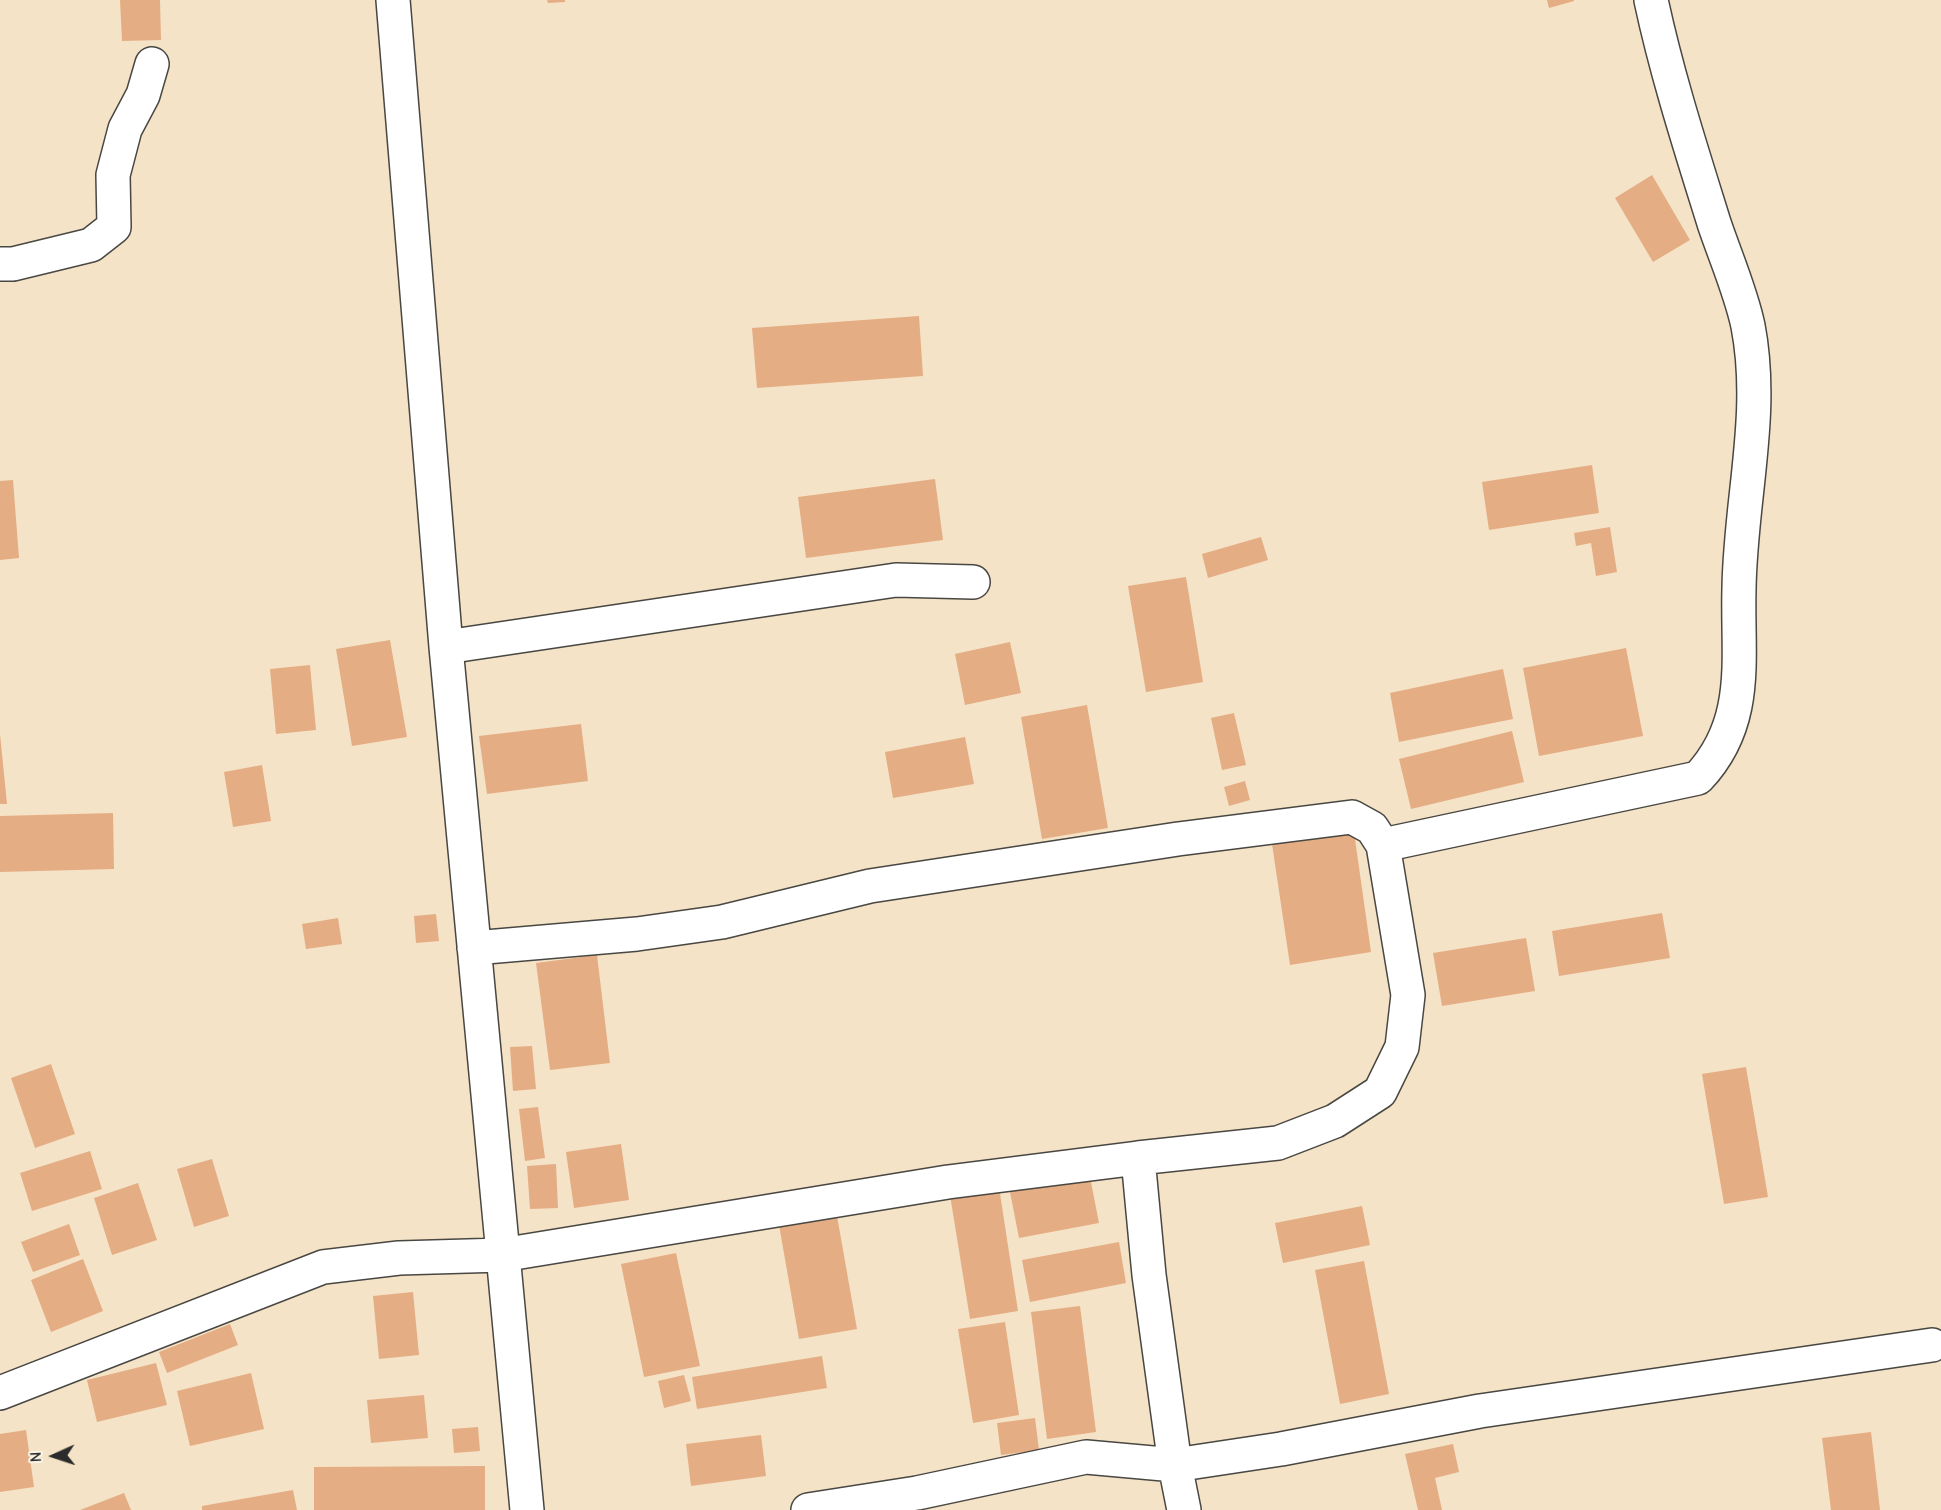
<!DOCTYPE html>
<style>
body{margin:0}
#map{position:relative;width:1941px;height:1510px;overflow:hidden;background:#f4e3c7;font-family:"Comic Neue",sans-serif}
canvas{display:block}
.north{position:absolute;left:24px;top:1426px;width:60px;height:60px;-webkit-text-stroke:4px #fcf5e5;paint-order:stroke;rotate:267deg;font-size:16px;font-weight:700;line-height:24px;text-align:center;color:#2b2b2b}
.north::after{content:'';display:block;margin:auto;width:21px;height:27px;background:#2b2b2b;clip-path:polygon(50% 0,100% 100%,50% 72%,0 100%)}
</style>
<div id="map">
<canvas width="1941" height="1510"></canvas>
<div class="north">N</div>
</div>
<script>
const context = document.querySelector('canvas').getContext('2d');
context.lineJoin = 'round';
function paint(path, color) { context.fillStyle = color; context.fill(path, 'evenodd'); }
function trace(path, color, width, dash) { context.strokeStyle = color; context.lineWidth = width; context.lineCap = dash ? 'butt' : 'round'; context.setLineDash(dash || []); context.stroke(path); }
const building = new Path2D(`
 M120 0H160L161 40 122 41Z
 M547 0H565V2L548 3Z
 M1547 0H1574V1L1549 8Z
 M1652 175 1690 240 1653 262 1615 198Z
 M919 316 923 376 757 388 752 328Z
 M1592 465 1599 513 1489 530 1482 482Z
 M935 479 943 540 806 558 798 497Z
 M13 480 19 558 0 560V481Z
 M1610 527 1617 572 1596 576 1591 543 1576 546 1574 533Z
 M1261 537 1268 560 1208 578 1202 554Z
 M1186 577 1203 682 1146 692 1128 586Z
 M390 640 407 737 352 746 336 649Z
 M1010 642 1021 693 965 705 955 654Z
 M1626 648 1643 736 1539 756 1523 668Z
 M310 665 316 730 276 734 270 669Z
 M1503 669 1513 719 1399 742 1390 693Z
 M1087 705 1108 828 1042 839 1021 717Z
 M1234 713 1246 765 1222 770 1211 718Z
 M581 724 588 781 487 794 479 736Z
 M1512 731 1524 782 1411 809 1399 759Z
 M0 734 7 804H0Z
 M965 737 974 784 893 798 885 752Z
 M262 765 271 821 233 827 224 772Z
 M1245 781 1250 800 1229 806 1224 787Z
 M113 813 114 869 0 872V816Z
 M1354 832 1371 952 1290 965 1272 844Z
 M1662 913 1670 958 1559 976 1552 931Z
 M436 914 439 941 416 943 414 916Z
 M338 918 342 944 306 949 302 924Z
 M1526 938 1535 991 1442 1006 1433 953Z
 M597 955 610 1063 550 1070 536 963Z
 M532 1046 536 1089 513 1091 510 1047Z
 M51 1064 75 1134 35 1148 11 1078Z
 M1746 1067 1768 1197 1724 1204 1702 1074Z
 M538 1107 545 1158 525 1161 519 1109Z
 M621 1144 629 1200 574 1208 566 1152Z
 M90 1151 102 1189 32 1211 20 1173Z
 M212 1159 229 1216 194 1227 177 1169Z
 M556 1164 558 1208 530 1209 527 1166Z
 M1089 1172 1099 1223 1019 1238 1009 1187Z
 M138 1183 157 1240 112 1255 94 1198Z
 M999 1187 1018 1311 970 1319 950 1195Z
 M1362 1206 1370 1245 1283 1263 1275 1223Z
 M837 1216 857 1329 799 1339 779 1225Z
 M69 1224 80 1255 33 1272 21 1242Z
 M1119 1242 1126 1283 1030 1302 1022 1260Z
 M676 1253 700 1366 644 1377 621 1264Z
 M83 1259 103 1311 51 1332 31 1280Z
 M1364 1261 1389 1394 1340 1404 1315 1270Z
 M413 1292 419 1355 379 1359 373 1296Z
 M1080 1306 1096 1432 1047 1439 1031 1312Z
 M1005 1322 1019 1415 973 1423 958 1329Z
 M230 1324 238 1345 167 1373 159 1352Z
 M822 1356 827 1388 697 1409 692 1377Z
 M156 1363 167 1405 97 1422 87 1380Z
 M251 1373 264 1429 190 1446 177 1391Z
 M684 1375 691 1401 664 1408 658 1381Z
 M424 1395 428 1438 371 1443 367 1400Z
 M1035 1418 1039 1450 1001 1455 997 1423Z
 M478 1427 480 1451 454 1453 452 1429Z
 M26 1430 34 1487 0 1492V1434Z
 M1871 1432 1880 1510H1831L1822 1438Z
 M761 1435 766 1476 691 1486 686 1444Z
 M1453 1444 1459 1472 1435 1478 1442 1510H1418L1405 1454Z
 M485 1466V1510H314V1467Z
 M293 1490 297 1510H202V1506Z
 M124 1493 131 1510H80Z`);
const street = new Path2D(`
 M393 0 446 647 527 1510
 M0 264H13L91 245 114 227 113 175 125 129 143 95 152 64
 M446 647 896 580 973 582
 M1383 845 1698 778C1751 722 1737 658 1739 589 1740 501 1765 414 1748 326 1741 292 1725 256 1714 223 1691 149 1667 75 1651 0
 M474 948 637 934 722 922 870 886 1178 839 1352 817 1372 828 1383 845 1408 995 1402 1047 1380 1092 1335 1121 1278 1143 1138 1158
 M0 1393 323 1267 399 1258 502 1255 948 1182 1138 1158 1149 1275 1175 1465 1086 1457 917 1493 808 1510
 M1184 1510 1175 1465 1281 1449 1480 1411 1932 1345`);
paint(building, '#e5ad84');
trace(street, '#494742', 36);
trace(street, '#fff', 33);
</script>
